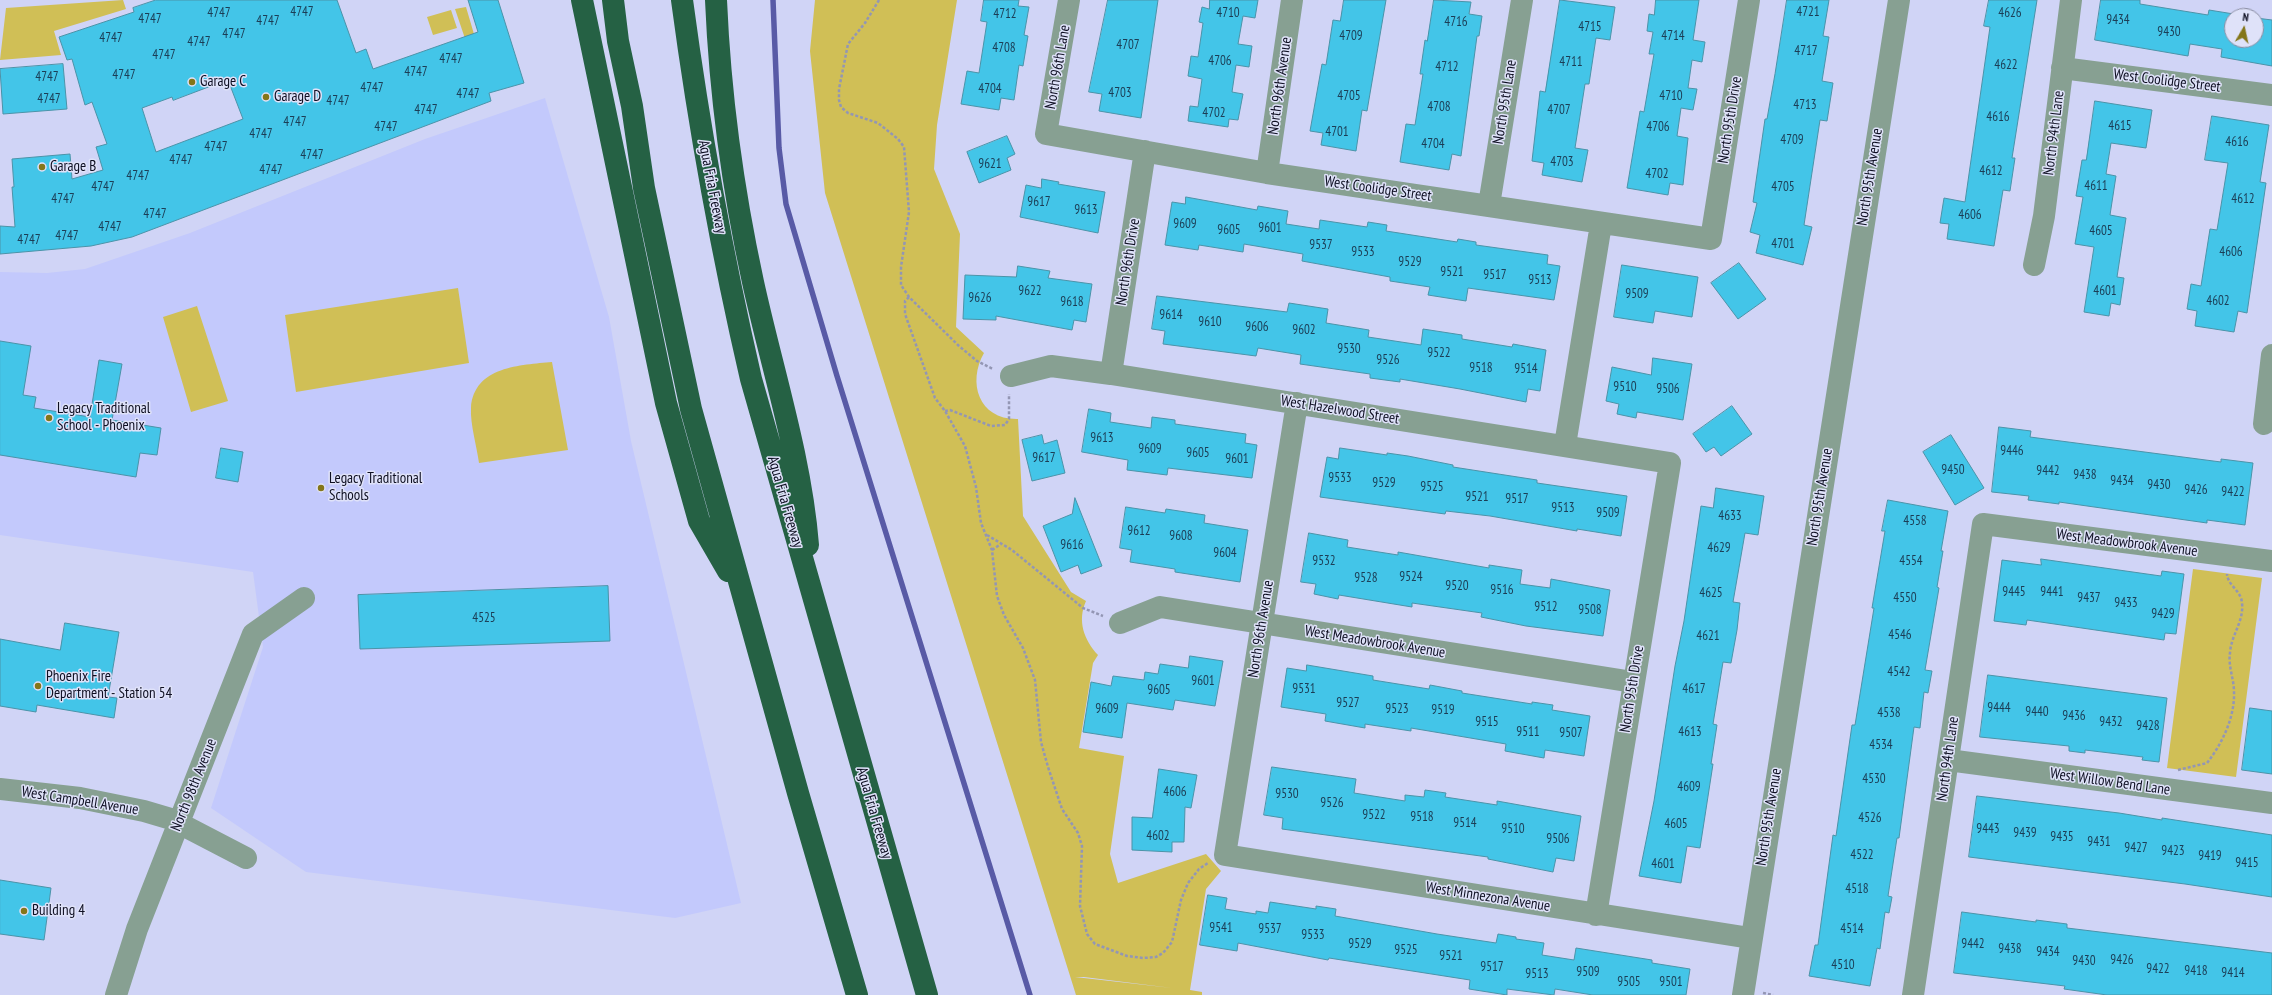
<!DOCTYPE html>
<style>
body{margin:0}
#map{position:relative;width:2272px;height:995px;overflow:hidden;background:#d0d4f6;font-family:"PT Sans Narrow",sans-serif}
canvas{display:block}
.north{position:absolute;left:2224px;top:8px;width:40px;height:40px;box-sizing:border-box;background:#dfe2f9;border:1px solid #8b8ea3;border-radius:50%;rotate:9deg;font-size:11px;font-weight:700;line-height:16px;text-align:center;color:#0e0f22}
.north::after{content:'';display:block;margin:auto;width:14px;height:18px;background:#847619;clip-path:polygon(50% 0,100% 100%,50% 72%,0 100%)}
</style>
<div id="map">
<canvas width="2272" height="995"></canvas>
<div class="north">N</div>
</div>
<script>
const context = document.querySelector('canvas').getContext('2d');
context.lineJoin = 'round';
function paint(path, color) { context.fillStyle = color; context.fill(path, 'evenodd'); }
function trace(path, color, width, dash) { context.strokeStyle = color; context.lineWidth = width; context.lineCap = dash ? 'butt' : 'round'; context.setLineDash(dash || []); context.stroke(path); }
function write(font, color, halo, rows, align = 'center') {
  context.font = font + ' "PT Sans Narrow",sans-serif'; context.lineWidth = 3; context.setLineDash([]); context.textBaseline = 'middle'; context.strokeStyle = halo; context.fillStyle = color; for (const [text, x, y, turn = 0] of rows) {
    context.save(); context.translate(x, y); context.rotate((+turn || 0) * Math.PI / 180); context.textAlign = isNaN(turn) ? turn : align; if (halo) context.strokeText(text, 0, 0); context.fillText(text, 0, 0); context.restore();
  }
}
const built = new Path2D(`
 M545 98 609 317 631 441 741 903 675 918 306 872 211 808 263 647 253 572 0 535V272L47 273 85 269 190 233 425 139Z`);
const green = new Path2D(`
 M123 0 126 9 54 31 61 55 0 60 6 8Z
 M815 0H957L937 125 934 169 960 234 956 327 984 353C967 383 979 420 1018 419L1023 516 1071 592 1086 601C1077 621 1084 640 1098 655L1093 663 1079 748 1124 756 1110 854 1118 883 1206 854 1221 871 1206 889 1190 990 1202 992V995H1076L825 193 810 51ZM1084 977 1172 988 1075 977Z
 M466 7 484 68 476 71 455 9Z
 M451 10 457 28 433 35 427 17Z
 M458 288 469 363 296 392 285 315Z
 M197 306 228 401 191 412 163 317Z
 M552 362 568 450 479 463C477 447 470 424 471 408 474 366 521 365 552 362Z
 M2193 569 2262 578 2236 777 2167 768Z`);
const stream = new Path2D(`
 M773 0 779 148 786 204 837 376 1030 995`);
const building = new Path2D(`
 M156 0H337L356 53 366 49 373 69 478 32 468 0H498L524 83 489 93 491 101 132 237 91 246 0 254V226L15 227 12 187H14L12 159 70 154 72 179 103 170 96 147 107 144 92 102 85 105 72 59 67 60 59 37 134 12 133 8ZM228 80 243 119 156 152 142 108 172 97 173 100Z
 M984 0H1019L1018 6 1029 7 1024 35 1028 36 1023 66 1019 65 1014 100 1001 98 999 110 961 104 967 71 979 73 987 22 981 21Z
 M1108 0H1158L1141 118 1099 111 1102 94 1089 92Z
 M1210 0H1258L1255 18 1243 16 1238 44 1252 46 1249 67 1236 65 1232 92 1243 94 1238 120 1229 119 1228 127 1188 121 1190 106 1198 107 1202 79 1188 76 1191 56 1198 57 1203 23 1199 22 1202 7 1209 9Z
 M1344 0H1386L1367 111 1362 110 1356 151 1321 145 1323 133 1310 131 1322 64 1326 65 1333 20 1340 21Z
 M1434 0 1471 2 1469 14 1482 16 1479 36H1477L1461 156 1452 154 1449 170 1400 162 1406 124 1415 125 1423 74H1420L1425 40 1427 41Z
 M1560 0 1615 7 1610 40 1596 38 1589 84H1585L1575 148 1588 150 1582 182 1542 175 1544 163 1532 161 1540 91 1545 92Z
 M1656 0H1699L1693 40 1705 42 1702 62 1692 60 1688 88 1697 89 1693 110 1681 108 1677 136 1688 138 1683 185 1670 183 1668 195 1627 188 1640 111 1644 112 1654 54H1649L1653 32 1647 31 1649 14 1654 15Z
 M1787 0H1829L1823 36 1829 37 1822 81 1833 83 1827 121 1820 120 1804 225 1812 227 1803 265 1756 253 1760 235 1750 232 1757 203 1753 202 1765 119H1767L1775 74Z
 M1989 0H2037L2012 158H2015L2010 191 2003 190 1994 246 1947 239 1949 224 1940 223 1944 198 1965 202 1990 27 1984 26Z
 M2101 0H2140V4L2208 15 2209 10 2246 16H2232V40H2256V18L2272 20V66L2221 57 2222 49 2190 44 2188 56 2095 40Z
 M63 64 67 109 3 114 0 69Z
 M2095 101 2152 110 2146 148 2111 143 2106 174 2116 176 2110 215 2126 218 2117 277 2124 278 2120 305 2111 303 2109 316 2084 312 2094 247 2075 244 2083 197 2076 196 2082 160H2086Z
 M2212 116 2269 125 2260 182 2266 183 2247 313 2238 311 2234 332 2195 326 2197 311 2187 309 2191 284 2201 286 2210 229 2217 230 2228 163 2205 160Z
 M1007 136 1015 154 1007 158 1011 170 979 183 967 152Z
 M1042 179 1059 182 1058 184 1105 192 1098 233 1020 217 1026 185 1041 188Z
 M1186 197 1257 210 1258 206 1288 211 1286 224 1319 229 1320 220 1367 227 1368 222 1387 225 1386 231 1457 242 1458 239 1476 242V245L1548 255 1547 264 1560 266 1554 300 1468 288 1466 301 1428 295 1430 287 1390 281V277L1302 261 1303 254 1244 244 1243 252 1199 245 1198 250 1165 245 1172 202 1185 204Z
 M1739 263 1766 299 1738 319 1711 283Z
 M1622 265 1698 277 1692 317 1655 311 1653 323 1614 317Z
 M1018 266 1050 271 1048 278 1092 284 1086 322 1074 320 1072 330 996 316V320L963 319 965 275 1016 277Z
 M1157 296 1287 312 1289 303 1328 309 1326 323 1369 330 1368 337 1421 345 1423 329 1462 335V339L1512 347 1513 344 1546 350 1540 391 1528 389 1526 402 1460 389 1400 379V382L1370 378V374L1300 364 1301 355 1258 348 1256 356 1163 344 1165 331 1152 329Z
 M0 341 31 346 23 395 36 397 34 408 90 417 99 360 122 364 112 420 161 428 157 455 140 453 136 477 0 455Z
 M1653 358 1692 364 1683 420 1637 412 1636 418 1617 414 1619 404 1606 401 1612 367 1651 375Z
 M1732 406 1752 434 1721 456 1714 447 1706 452 1693 434Z
 M1089 409 1111 413 1110 422 1151 428 1152 417 1175 420V424L1246 434 1245 443 1257 445 1252 478 1168 468 1167 475 1127 470 1128 460 1082 452Z
 M1999 427 2031 431 2030 437 2221 462V459L2253 463 2245 525 2207 520V523L2059 502V504L2028 500 2029 496 1992 492Z
 M1042 435 1044 444 1057 440 1065 473 1032 481 1022 440Z
 M1951 435 1984 488 1955 505 1923 452Z
 M221 448 243 452 238 482 216 478Z
 M1340 448 1387 455V453L1408 456 1453 465V467L1537 480V483L1627 496 1621 536 1577 529V531L1490 516 1446 511 1445 514 1320 497 1327 457 1338 459Z
 M1716 488 1764 496 1758 535 1745 533 1733 602 1740 603 1737 630 1731 663 1723 662 1713 724 1717 725 1711 764H1713L1700 848 1687 846 1681 883 1639 876 1654 801 1675 666 1684 621 1701 506 1713 508Z
 M1075 498 1102 566 1081 574 1078 565 1061 572 1043 526 1072 514Z
 M1888 500 1948 511 1941 551H1943L1937 587 1939 588 1925 670 1932 671 1928 693 1924 692 1920 728 1914 727 1899 838H1897L1888 896 1892 897 1889 913 1885 912 1880 949 1877 948 1870 986 1809 976 1815 945H1818L1833 835 1836 836 1852 725H1855L1867 651 1874 608H1872L1885 531H1882Z
 M1126 507 1165 513 1166 509 1205 515 1204 523 1248 530 1240 582 1175 572V569L1130 562 1132 550 1120 548Z
 M1309 533 1348 540 1347 547 1398 555V552L1489 568V565L1522 570 1520 584 1550 588 1551 579 1610 590 1603 636 1526 626 1481 617 1482 613 1412 603V607L1339 595 1338 599 1314 594 1316 584 1301 582Z
 M2041 559 2161 576 2162 571 2184 574 2176 634 2165 633 2164 640 2027 620 2026 625 1994 621 2002 560 2041 565Z
 M608 586 610 641 360 649 358 595Z
 M65 623 119 632 108 697 117 698 114 718 37 705 36 712 0 706V639L60 650Z
 M1190 656 1223 661 1215 706 1175 700 1173 710 1127 703 1122 738 1083 732 1091 682 1111 686 1113 676 1144 680 1145 672 1158 674 1160 664 1188 668Z
 M1307 665 1373 676V680L1429 689 1430 685 1462 691V693L1532 704V702L1553 705 1552 710 1590 716 1584 756 1545 750 1544 758 1505 751 1506 744 1411 728V731L1365 724V728L1325 721 1326 714 1281 707 1287 668 1306 671Z
 M1988 675 2167 698 2159 762 2142 760 2143 757 2085 750V753L2069 751V746L1980 737Z
 M2250 708 2272 711V774L2242 770Z
 M1272 767 1356 779 1354 793 1405 801V795L1424 797 1425 790 1446 793 1445 797 1497 805V801L1581 816 1574 861 1556 858 1553 872 1488 859V857L1282 829 1283 818 1264 815Z
 M1159 769 1197 775 1191 808 1185 807 1184 842H1172V852L1132 850V817L1152 818Z
 M1977 796 2119 813 2162 820V818L2272 835V897L2185 884 1969 857Z
 M0 880 51 888 44 940 0 934Z
 M1208 895 1227 898 1225 909 1256 914V911L1268 913 1270 902 1316 909V906L1336 909 1335 916 1437 934 1496 943 1498 934 1516 937V939L1544 943 1542 955 1574 960 1576 948 1652 960V963L1690 969 1686 995H1593L1555 989 1554 995 1507 989V995L1469 989 1470 980 1329 958 1328 960 1238 943 1237 951 1200 945Z
 M1962 912 2036 922V920L2067 924V928L2272 953V995H2107L2064 989 2065 986 1954 973Z`);
const path = new Path2D(`
 M879 0 865 23 848 44 839 89V100L841 107 848 113 878 123 898 139 904 147 909 212 901 267V285L909 297 959 346 977 361 993 369
 M909 297 905 301V314L935 398 945 411 965 446 976 487 981 523 992 550 997 596 1004 615 1023 648 1035 680 1041 742 1048 767 1062 809 1078 833 1082 846 1080 906 1087 934 1095 944 1127 956 1143 958 1156 957 1163 953 1172 942 1181 900 1188 883 1199 869 1208 863
 M945 411 950 410 991 426 1005 425 1009 419V394
 M987 535 1012 550 1083 608 1103 616
 M992 550 1001 544
 M2178 770 2207 763C2222 744 2235 717 2234 692 2234 679 2228 666 2230 653 2231 635 2244 622 2242 603 2241 590 2228 586 2227 574
 M1763 993 1773 995`);
const street = new Path2D(`
 M1069 0 1046 134 1267 173 1711 239 1749 0
 M2062 68 2272 95
 M1267 173 1292 0
 M1489 205 1522 0
 M2034 265 2044 216 2071 0
 M1111 374 1145 151
 M1011 376 1051 366 1111 374 1670 463 1596 915
 M1297 403 1225 855 1750 938
 M2264 424 2272 355
 M1565 445 1601 224
 M1120 623 1160 607 1633 682
 M1948 760 2272 803
 M0 789 80 798 144 811 171 819 246 858
 M116 995 137 929 253 634 304 598
 M1743 995 1899 0
 M1913 995 1983 524 2272 561`);
const highway = new Path2D(`
 M582 0 666 403 699 521 728 571
 M613 0 618 41 632 106 644 188 691 409 798 793 857 995
 M682 0C699 127 722 254 751 379L927 995
 M716 0C720 94 733 190 753 282 772 369 801 457 808 545`);
const markers = [
 [192,82,4,"#847619"],
 [266,97,4,"#847619"],
 [42,167,4,"#847619"],
 [49,418,4,"#847619"],
 [321,488,4,"#847619"],
 [38,686,4,"#847619"],
 [24,911,4,"#847619"]
];
const numberNames = [
 ["4747",302,12],
 ["4721",1808,12],
 ["4747",219,13],
 ["4710",1228,13],
 ["4626",2010,13],
 ["4712",1005,14],
 ["4747",150,19],
 ["9434",2118,20],
 ["4747",268,21],
 ["4716",1456,22],
 ["4715",1590,27],
 ["9430",2169,32],
 ["4747",234,34],
 ["4709",1351,36],
 ["4714",1673,36],
 ["4747",111,38],
 ["4747",199,42],
 ["4707",1128,45],
 ["4708",1004,48],
 ["4717",1806,51],
 ["4747",164,55],
 ["4747",451,59],
 ["4706",1220,61],
 ["4711",1571,62],
 ["4622",2006,65],
 ["4712",1447,67],
 ["4747",416,72],
 ["4747",124,75],
 ["4747",47,77],
 ["4747",372,88],
 ["4704",990,89],
 ["4703",1120,93],
 ["4747",468,94],
 ["4705",1349,96],
 ["4710",1671,96],
 ["4747",49,99],
 ["4747",338,101],
 ["4713",1805,105],
 ["4708",1439,107],
 ["4747",426,110],
 ["4707",1559,110],
 ["4702",1214,113],
 ["4616",1998,117],
 ["4747",295,122],
 ["4615",2120,126],
 ["4747",386,127],
 ["4706",1658,127],
 ["4701",1337,132],
 ["4747",261,134],
 ["4709",1792,140],
 ["4616",2237,142],
 ["4704",1433,144],
 ["4747",216,147],
 ["4747",312,155],
 ["4747",181,160],
 ["4703",1562,162],
 ["9621",990,164],
 ["4747",271,170],
 ["4612",1991,171],
 ["4702",1657,174],
 ["4747",138,176],
 ["4611",2096,186],
 ["4747",103,187],
 ["4705",1783,187],
 ["4747",63,199],
 ["4612",2243,199],
 ["9617",1039,202],
 ["9613",1086,210],
 ["4747",155,214],
 ["4606",1970,215],
 ["9609",1185,224],
 ["4747",110,227],
 ["9601",1270,228],
 ["9605",1229,230],
 ["4605",2101,231],
 ["4747",67,236],
 ["4747",29,240],
 ["4701",1783,244],
 ["9537",1321,245],
 ["9533",1363,252],
 ["4606",2231,252],
 ["9529",1410,262],
 ["9521",1452,272],
 ["9517",1495,275],
 ["9513",1540,280],
 ["9622",1030,291],
 ["4601",2105,291],
 ["9509",1637,294],
 ["9626",980,298],
 ["4602",2218,301],
 ["9618",1072,302],
 ["9614",1171,315],
 ["9610",1210,322],
 ["9606",1257,327],
 ["9602",1304,330],
 ["9530",1349,349],
 ["9522",1439,353],
 ["9526",1388,360],
 ["9518",1481,368],
 ["9514",1526,369],
 ["9510",1625,387],
 ["9506",1668,389],
 ["9613",1102,438],
 ["9609",1150,449],
 ["9446",2012,451],
 ["9605",1198,453],
 ["9617",1044,458],
 ["9601",1237,459],
 ["9450",1953,470],
 ["9442",2048,471],
 ["9438",2085,475],
 ["9533",1340,478],
 ["9434",2122,481],
 ["9529",1384,483],
 ["9430",2159,485],
 ["9525",1432,487],
 ["9426",2196,490],
 ["9422",2233,492],
 ["9521",1477,497],
 ["9517",1517,499],
 ["9513",1563,508],
 ["9509",1608,513],
 ["4633",1730,516],
 ["4558",1915,521],
 ["9612",1139,531],
 ["9608",1181,536],
 ["9616",1072,545],
 ["4629",1719,548],
 ["9604",1225,553],
 ["9532",1324,561],
 ["4554",1911,561],
 ["9524",1411,577],
 ["9528",1366,578],
 ["9520",1457,586],
 ["9516",1502,590],
 ["9445",2014,592],
 ["9441",2052,592],
 ["4625",1711,593],
 ["4550",1905,598],
 ["9437",2089,598],
 ["9433",2126,603],
 ["9512",1546,607],
 ["9508",1590,610],
 ["9429",2163,614],
 ["4525",484,618],
 ["4546",1900,635],
 ["4621",1708,636],
 ["4542",1899,672],
 ["9601",1203,681],
 ["9531",1304,689],
 ["4617",1694,689],
 ["9605",1159,690],
 ["9527",1348,703],
 ["9444",1999,708],
 ["9609",1107,709],
 ["9523",1397,709],
 ["9519",1443,710],
 ["9440",2037,712],
 ["4538",1889,713],
 ["9436",2074,716],
 ["9515",1487,722],
 ["9432",2111,722],
 ["9428",2148,726],
 ["9511",1528,732],
 ["4613",1690,732],
 ["9507",1571,733],
 ["4534",1881,745],
 ["4530",1874,779],
 ["4609",1689,787],
 ["4606",1175,792],
 ["9530",1287,794],
 ["9526",1332,803],
 ["9522",1374,815],
 ["9518",1422,817],
 ["4526",1870,818],
 ["9514",1465,823],
 ["4605",1676,824],
 ["9510",1513,829],
 ["9443",1988,829],
 ["9439",2025,833],
 ["4602",1158,836],
 ["9435",2062,837],
 ["9506",1558,839],
 ["9431",2099,842],
 ["9427",2136,848],
 ["9423",2173,851],
 ["4522",1862,855],
 ["9419",2210,856],
 ["9415",2247,863],
 ["4601",1663,864],
 ["4518",1857,889],
 ["9541",1221,928],
 ["9537",1270,929],
 ["4514",1852,929],
 ["9533",1313,935],
 ["9529",1360,944],
 ["9442",1973,944],
 ["9438",2010,949],
 ["9525",1406,950],
 ["9434",2048,952],
 ["9521",1451,956],
 ["9426",2122,960],
 ["9430",2084,961],
 ["4510",1843,965],
 ["9517",1492,967],
 ["9422",2158,969],
 ["9418",2196,971],
 ["9509",1588,972],
 ["9414",2233,973],
 ["9513",1537,974],
 ["9505",1629,982],
 ["9501",1671,982]
];
const streetNames = [
 ["North 96th Lane",1058,67,-80],
 ["West Coolidge Street",2167,81,7],
 ["North 96th Avenue",1280,86,-82],
 ["North 95th Lane",1505,102,-81],
 ["North 95th Drive",1730,120,-81],
 ["North 94th Lane",2054,133,-83],
 ["North 95th Avenue",1870,177,-81],
 ["Agua Fria Freeway",712,187,79],
 ["West Coolidge Street",1378,189,8],
 ["North 96th Drive",1128,262,-81],
 ["West Hazelwood Street",1340,410,9],
 ["North 95th Avenue",1820,497,-81],
 ["Agua Fria Freeway",785,502,74],
 ["West Meadowbrook Avenue",2127,543,7],
 ["North 96th Avenue",1261,629,-81],
 ["West Meadowbrook Avenue",1375,642,9],
 ["North 95th Drive",1632,689,-81],
 ["North 94th Lane",1948,759,-82],
 ["West Willow Bend Lane",2110,782,8],
 ["North 98th Avenue",194,785,-68],
 ["West Campbell Avenue",80,801,9],
 ["Agua Fria Freeway",874,813,74],
 ["North 95th Avenue",1769,817,-81],
 ["West Minnezona Avenue",1488,897,9]
];
const poiNames = [
 ["Garage C",200,82],
 ["Garage D",274,97],
 ["Garage B",50,167],
 ["Legacy Traditional",57,409],
 ["School - Phoenix",57,426],
 ["Legacy Traditional",329,479],
 ["Schools",329,496],
 ["Phoenix Fire",46,677],
 ["Department - Station 54",46,694],
 ["Building 4",32,911]
];
paint(built, '#c3c9fc');
paint(green, '#d0bf56');
trace(stream, '#585aa6', 5.5);
paint(building, '#43c5e8');
trace(building, '#4b93a8', 1);
trace(path, '#9396b4', 2.5, [3, 2]);
trace(street, '#87a092', 22);
trace(highway, '#256144', 22);
for (const [x, y, r, color] of markers) { const dot = new Path2D(); dot.arc(x, y, r, 0, 2 * Math.PI); context.fillStyle = color; context.fill(dot); trace(dot, '#dfe2f9', 1.5); }
write('13px', '#1b3c54', null, numberNames);
write('15px', '#0e0f22', '#dfe2f9', streetNames);
write('15px', '#0e0f22', '#dfe2f9', poiNames, 'left');
</script>
